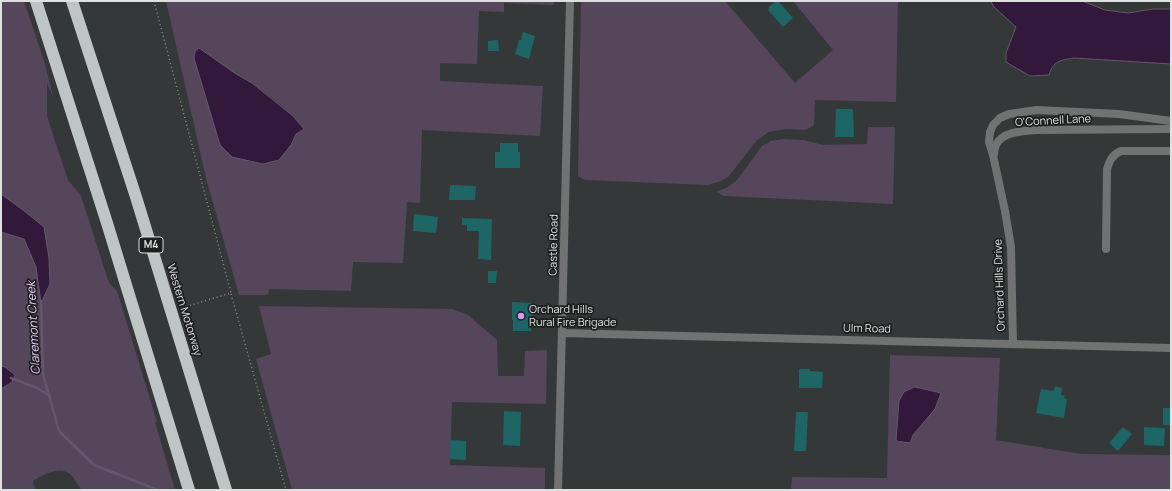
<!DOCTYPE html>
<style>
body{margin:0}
#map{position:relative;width:1172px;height:491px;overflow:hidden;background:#343838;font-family:Manrope,sans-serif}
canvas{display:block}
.frame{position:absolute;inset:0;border:2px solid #dfe1e1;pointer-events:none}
</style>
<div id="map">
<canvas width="1172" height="491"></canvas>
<div class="frame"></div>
</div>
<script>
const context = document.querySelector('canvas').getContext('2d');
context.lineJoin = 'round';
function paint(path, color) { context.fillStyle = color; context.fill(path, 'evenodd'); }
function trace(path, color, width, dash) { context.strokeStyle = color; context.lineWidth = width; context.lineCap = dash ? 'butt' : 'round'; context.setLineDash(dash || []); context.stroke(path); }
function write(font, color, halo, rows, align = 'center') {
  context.font = font + ' Manrope,sans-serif'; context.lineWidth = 3.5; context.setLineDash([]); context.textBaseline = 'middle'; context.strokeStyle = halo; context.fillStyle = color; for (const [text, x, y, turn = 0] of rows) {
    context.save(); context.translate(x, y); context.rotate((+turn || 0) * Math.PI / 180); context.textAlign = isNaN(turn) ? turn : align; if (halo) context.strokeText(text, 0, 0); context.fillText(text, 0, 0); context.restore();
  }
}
const green = new Path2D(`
 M1 1H24L45 64 53 97 47 83V116L55 141 68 180 81 196 109 283 117 291 157 422H155L175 490H82C78 486 76 481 73 477 62 464 44 474 33 481L35 490H1Z
 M166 1H554V5L504 3V12L479 11 477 64 440 63V81L543 86 540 136 422 130 420 203 407 202 403 263 353 262 351 291 269 289 268 295H239L206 178ZM236 74C261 88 286 107 304 129L296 134 291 145 263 164 248 160Z
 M581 1H725L795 83 833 50 793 1H898L896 102 815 100 814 125 806 130 785 129 769 132 757 140 729 176 719 182 708 185 585 180 578 176Z
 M868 127H895L893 204 724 196 716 192 728 187 737 180 762 146 771 141 783 139 804 140 823 145 867 144Z
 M259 306 452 309 468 315 497 340 498 376H524L525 351 547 350 546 404 452 402 450 465 545 468V490H292L256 359 271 354Z
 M890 355 1000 358 996 440 1081 454 1171 455V490H791L792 477 887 478Z`);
const water = new Path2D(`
 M991 1H1082L1105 10 1128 13 1153 9H1171V64L1074 58C1061 60 1053 61 1049 75L1030 76 1006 62V53L1016 27 994 7Z
 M199 48 236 74 252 83 293 116 304 129 296 134 291 145 279 160 263 164 232 157 220 145 194 58 195 52Z
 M1 194 23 210 44 227 49 258 50 284 41 303 36 267 24 239 1 232Z
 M1 366 5 367 15 375 12 382 1 389Z
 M915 387 941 393 935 409 913 435 910 443 896 441 899 401 904 392Z`);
const stream = new Path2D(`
 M41 301 43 374 59 431 94 465 158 490
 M11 378 37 388 50 396`);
const building = new Path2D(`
 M776 1H778L793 18 783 27 768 10 769 8V7Z
 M523 32 535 36 529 59 515 54 519 40H521Z
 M498 40 499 51H488V41Z
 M836 109H853L854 137H835Z
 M500 143H518V152H520V168H495V152H500Z
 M450 185 476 186 475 200H449Z
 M414 214 438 217 436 233 413 231Z
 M462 218 492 219 491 260 478 259 479 231H467V225H462Z
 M488 271H497L496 283H488Z
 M512 302 533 303V320H531V331H513V320H512Z
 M799 369H810V371L823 372 822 388H799Z
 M1055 386 1062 388 1061 395 1065 396 1064 398 1067 399 1064 418 1036 413 1041 389 1054 391Z
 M1163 408H1171V425H1163Z
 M504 411 521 412 520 446 503 445Z
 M796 412H808L806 451H794Z
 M1123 427 1132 434 1118 451 1109 443Z
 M1144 427 1165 428 1164 446 1144 445Z
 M450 440 466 441V460L450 459Z`);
const path = new Path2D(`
 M154 1 231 293 181 308
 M231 294 286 490`);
const street = new Path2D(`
 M994 154C994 151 995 147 996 145 1003 131 1024 131 1037 130L1171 129
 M1106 249 1107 169C1110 160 1112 155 1121 151H1171
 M562 333 1171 348
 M1013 344 1011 247 1005 211 993 155 989 142 990 132 993 125 1000 118 1009 114 1037 110 1119 114 1171 121
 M558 490 570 1`);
const highway = new Path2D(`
 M36 1 107 223 189 490
 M72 1 136 197 226 490`);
const markers = [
 [521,316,4,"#db99f5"]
];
const shields = [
 [151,245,24]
];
const shieldNames = [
 ["M4",151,245]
];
const streetNames = [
 ["O'Connell Lane",1053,121,-3],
 ["Castle Road",554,245,-89],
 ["Orchard Hills Drive",1000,285,-92],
 ["Western Motorway",184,310,73],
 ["Ulm Road",867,329,1]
];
const poiNames = [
 ["Orchard Hills",529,310],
 ["Rural Fire Brigade",529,323]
];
const waterNames = [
 ["Claremont Creek",34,328,-93]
];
paint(green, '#56465c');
paint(water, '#32193b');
trace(water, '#66556d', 1);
trace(stream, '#66556d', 2.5);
paint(building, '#1e6566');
trace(path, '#8b8e8e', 1.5, [1, 3]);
trace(street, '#707372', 8);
trace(highway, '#bfc4c4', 12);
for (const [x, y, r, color] of markers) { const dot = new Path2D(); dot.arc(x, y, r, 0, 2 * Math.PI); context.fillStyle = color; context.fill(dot); trace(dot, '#1d1f1f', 1.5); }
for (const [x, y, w] of shields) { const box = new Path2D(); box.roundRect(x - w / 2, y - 8, w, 16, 3); context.fillStyle = '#1d1f1f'; context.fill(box); trace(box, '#dfe1e1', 1); }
write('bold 10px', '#dfe1e1', null, shieldNames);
write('11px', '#dfe1e1', '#1d1f1f', streetNames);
write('11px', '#dfe1e1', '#1d1f1f', poiNames, 'left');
write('italic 12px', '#eac6f9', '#1d1f1f', waterNames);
</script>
